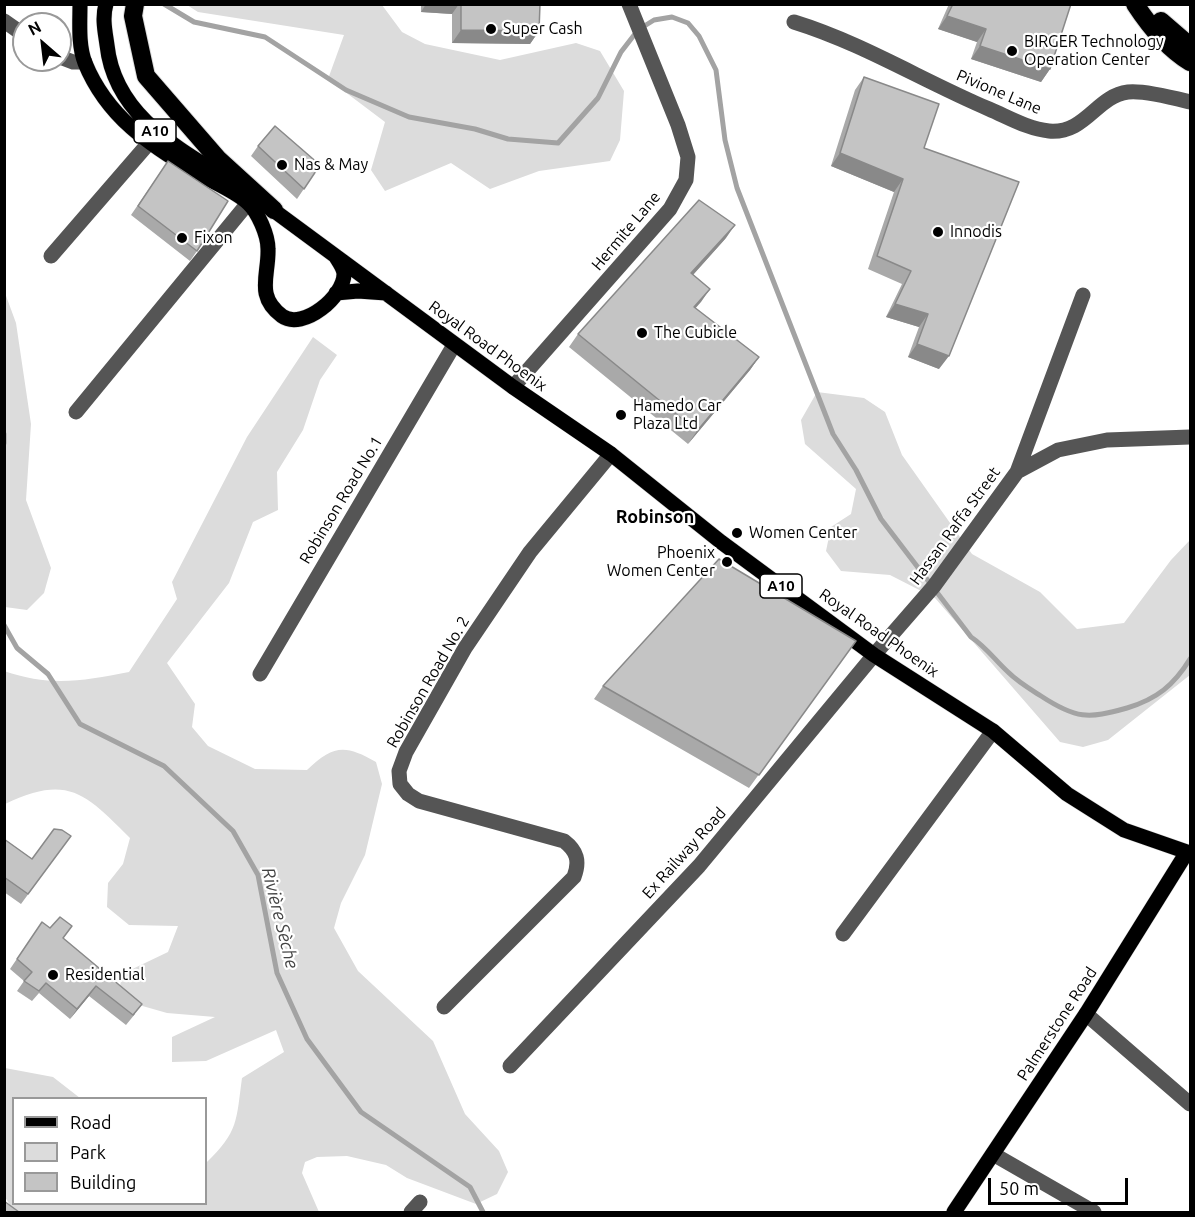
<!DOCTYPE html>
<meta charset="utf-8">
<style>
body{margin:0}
#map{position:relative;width:1195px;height:1217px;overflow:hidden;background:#fff;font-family:Ubuntu,sans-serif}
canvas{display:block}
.frame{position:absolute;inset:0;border:6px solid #000;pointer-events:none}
.legend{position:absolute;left:12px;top:1097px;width:195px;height:108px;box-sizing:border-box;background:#fff;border:2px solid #999;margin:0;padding:8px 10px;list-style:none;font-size:18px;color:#000}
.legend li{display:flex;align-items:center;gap:12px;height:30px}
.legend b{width:30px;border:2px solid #999}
.north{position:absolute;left:12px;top:12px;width:60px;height:60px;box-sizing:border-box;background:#fff;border:2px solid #999;border-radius:50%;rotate:332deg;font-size:16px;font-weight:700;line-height:24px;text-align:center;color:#000}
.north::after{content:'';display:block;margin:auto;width:21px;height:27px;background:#000;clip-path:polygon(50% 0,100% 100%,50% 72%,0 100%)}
.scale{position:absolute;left:988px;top:1178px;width:140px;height:27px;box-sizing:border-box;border:3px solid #000;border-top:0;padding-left:8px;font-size:18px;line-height:21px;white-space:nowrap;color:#000;-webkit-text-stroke:4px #fff;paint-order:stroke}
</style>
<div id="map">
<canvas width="1195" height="1217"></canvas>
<div class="frame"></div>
<ul class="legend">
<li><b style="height:8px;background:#000"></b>Road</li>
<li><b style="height:16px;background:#dcdcdc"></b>Park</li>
<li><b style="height:16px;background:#c4c4c4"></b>Building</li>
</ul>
<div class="north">N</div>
<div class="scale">50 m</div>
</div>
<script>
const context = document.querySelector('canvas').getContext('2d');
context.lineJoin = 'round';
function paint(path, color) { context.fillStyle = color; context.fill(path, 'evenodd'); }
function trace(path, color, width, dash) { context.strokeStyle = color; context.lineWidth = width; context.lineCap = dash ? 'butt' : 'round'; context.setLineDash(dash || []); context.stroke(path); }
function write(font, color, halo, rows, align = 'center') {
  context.font = font + ' Ubuntu,sans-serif'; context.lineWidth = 4.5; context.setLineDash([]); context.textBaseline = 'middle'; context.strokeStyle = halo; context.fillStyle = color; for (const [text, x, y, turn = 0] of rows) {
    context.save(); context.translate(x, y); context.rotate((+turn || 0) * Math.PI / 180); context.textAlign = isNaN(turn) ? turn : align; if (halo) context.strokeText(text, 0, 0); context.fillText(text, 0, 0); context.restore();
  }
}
const green = new Path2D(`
 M187 5H382L402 32 425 44 500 60 576 43 600 51 624 91 620 140 610 161 539 171 490 189 451 163 385 191 371 170 385 122 328 79 344 35 198 12Z
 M5 293 16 323 31 424 26 500 51 568 44 593 27 610 5 607Z
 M313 337 337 355 320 380 303 430 277 472 278 510 253 522 229 583 167 663 195 704 192 727 208 746 255 769 307 770C333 745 345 744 376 762L382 784 365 855 341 903 334 928 358 971 433 1041 465 1114 499 1151 508 1172 497 1194 476 1204 407 1178 386 1165 347 1156 317 1157 305 1162 302 1173 319 1212H14L5 1197V1068L53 1077 80 1098H14V1204H206V1163C239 1131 236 1121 242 1078L284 1052 276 1030 206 1061 172 1062V1037L215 1017 167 1013 118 999 122 974 168 952 178 926 129 925 107 907 108 883 123 864 130 838C85 793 68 774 5 804L4 671C50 687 83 681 129 672L177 599 172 582 247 437Z
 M817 392 864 398 885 412 902 455 972 554 1040 592 1077 629 1124 623 1171 560 1190 540V675L1108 740 1083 747 1060 742 935 598 890 575 841 571 826 551 831 527 851 514 856 489 805 444 801 420Z`);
const stream = new Path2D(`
 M164 4 194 22 265 37 346 90 409 117 475 129 508 139 558 143 598 98 621 52 638 30 654 20 672 17 688 23 699 36 716 70 725 140 737 188 833 434 856 470 881 519 971 637C986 647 995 660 1008 672 1018 682 1030 689 1041 696 1076 719 1088 719 1127 708 1157 699 1174 685 1190 659
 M4 434V443
 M4 625 17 648 48 674 80 724 164 766 233 831 258 875 277 973 307 1039 361 1112 470 1187 483 1212`);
const minor = new Path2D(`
 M4 21 24 35
 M794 22C862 43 923 81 989 109 1008 117 1028 129 1049 131 1086 134 1096 96 1128 92 1144 90 1174 98 1190 102
 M60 57 73 62H85
 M51 256 148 144
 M513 387 670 209 686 180 688 157 678 125 629 4
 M76 412 248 203
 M1017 472 1083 295
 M260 674 454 345
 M843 934 993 731
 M444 1007 574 877C580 861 577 851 564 841L419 801 408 794 400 784 399 771 406 752 465 648 530 552 611 454
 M1086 1014 1190 1104
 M510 1066 699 866 874 655 934 586 1017 472 1058 450 1107 440 1190 437
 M993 1154 1094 1212
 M411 1212 420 1202`);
const major = new Path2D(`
 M80 4C80 23 78 45 85 63 107 117 150 145 197 173 211 181 237 192 248 203 258 212 268 235 268 249 269 275 255 296 282 316 303 331 345 296 344 273 343 267 339 262 336 257
 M106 4C102 18 105 31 107 45 115 120 186 152 243 189
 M265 204 513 387 611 454 721 542 874 655 993 731 1067 794 1124 830 1190 853
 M336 293 358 291 386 293
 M954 1212 1086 1014 1187 852`);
const highway = new Path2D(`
 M135 4 133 16 146 76 218 159 274 210
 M1135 4C1150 27 1167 48 1190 62
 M1161 21 1190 46`);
const wall = new Path2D(`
 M421 4H540L539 31 530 44 452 43V14L421 12Z
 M949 4H1071L1050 69 1041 82 971 59 977 42 938 29Z
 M864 77 924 148 939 369 908 357 919 327 886 317 902 284 868 269 894 192 831 166 855 90Z
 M258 146 320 165 297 199 251 156Z
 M168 161 197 251 190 261 131 215Z
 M726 238 693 275 710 289 695 308 759 357 750 370 688 444 569 347 578 334Z
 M856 641 749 788 594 699 603 686Z
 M71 836 21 904 4 892V839L32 859Z
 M42 922 63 938 135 1014 126 1025 89 996 70 1019 39 993 32 1001 17 991 24 981 10 969Z`);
const shadedWall = new Path2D(`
 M426 4H459L452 14 421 12Z
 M947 16 986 29 977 42 938 29Z
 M461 30 539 31 530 44 452 43Z
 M980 46 1050 69 1041 82 971 59Z
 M840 153 903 179 894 192 831 166Z
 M735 225 726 238 682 287 691 273Z
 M710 289 701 302 685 320 694 307Z
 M895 304 928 314 919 327 886 317Z
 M917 344 949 356 939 369 908 357Z
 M759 357 750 370 688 444 697 431Z
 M96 986 89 996 70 1019 77 1009Z`);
const building = new Path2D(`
 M461 4H540L539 31 461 30Z
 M953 4H1071L1050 69 980 46 986 29 947 16Z
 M864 77 939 104 924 148 1019 182 949 356 917 344 928 314 895 304 911 271 877 256 903 179 840 153Z
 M275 126 320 165 304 189 258 146Z
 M168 161 228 201 197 251 138 206Z
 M699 200 735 225 691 273 710 289 694 307 759 357 697 431 578 334Z
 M719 559 856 641 759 775 603 686Z
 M54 829 62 830 71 836 28 894 4 877V839L32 859Z
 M60 917 72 926 63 938 142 1004 133 1015 96 986 77 1009 46 983 39 991 24 981 32 972 17 959 42 922 50 928Z
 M4 1201 19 1212H4Z`);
const markers = [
 [491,29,6,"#000"],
 [1012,51,6,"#000"],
 [282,165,6,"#000"],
 [938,232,6,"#000"],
 [182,238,6,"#000"],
 [642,333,6,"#000"],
 [621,415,6,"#000"],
 [737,533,6,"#000"],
 [727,562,6,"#000"],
 [53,975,6,"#000"]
];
const shields = [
 [155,131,42],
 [781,586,42]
];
const shieldNames = [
 ["A10",155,131],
 ["A10",781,586]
];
const poiNames = [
 ["Super Cash",503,29],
 ["BIRGER Technology",1024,42],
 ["Operation Center",1024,60],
 ["Nas & May",294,165],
 ["Innodis",950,232],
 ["Fixon",194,238],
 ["The Cubicle",654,333],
 ["Hamedo Car",633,406],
 ["Plaza Ltd",633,424],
 ["Women Center",749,533],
 ["Phoenix",715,553,"right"],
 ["Women Center",715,571,"right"],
 ["Residential",65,975]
];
const streetNames = [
 ["Pivione Lane",999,92,23],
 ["Hermite Lane",626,231,-50],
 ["Royal Road Phoenix",488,346,36],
 ["Robinson Road No.1",341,500,-59],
 ["Hassan Raffa Street",955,526,-54],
 ["Royal Road Phoenix",879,633,35],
 ["Robinson Road No. 2",428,682,-60],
 ["Ex Railway Road",684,853,-48],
 ["Palmerstone Road",1057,1024,-57]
];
const neighbourhoodNames = [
 ["Robinson",655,517]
];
const waterNames = [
 ["Rivière Sèche",280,918,76]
];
paint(green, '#dcdcdc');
trace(stream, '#a3a3a3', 5);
trace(major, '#dbdbdb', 16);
trace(highway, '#dbdbdb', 20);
trace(minor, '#555', 15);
trace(major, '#000', 15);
trace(highway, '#000', 18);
paint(wall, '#a9a9a9');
paint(shadedWall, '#898989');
paint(building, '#c4c4c4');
trace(building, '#898989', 1.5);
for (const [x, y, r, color] of markers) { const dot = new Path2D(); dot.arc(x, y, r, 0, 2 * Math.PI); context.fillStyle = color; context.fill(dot); trace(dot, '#fff', 2); }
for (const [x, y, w] of shields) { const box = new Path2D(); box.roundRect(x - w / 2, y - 12, w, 24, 4.5); context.fillStyle = '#fff'; context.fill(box); trace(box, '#000', 1.5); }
write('bold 15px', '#000', null, shieldNames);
write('16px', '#000', '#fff', poiNames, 'left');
write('16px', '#000', '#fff', streetNames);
write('bold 18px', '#000', '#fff', neighbourhoodNames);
write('italic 18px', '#444', '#fff', waterNames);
</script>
